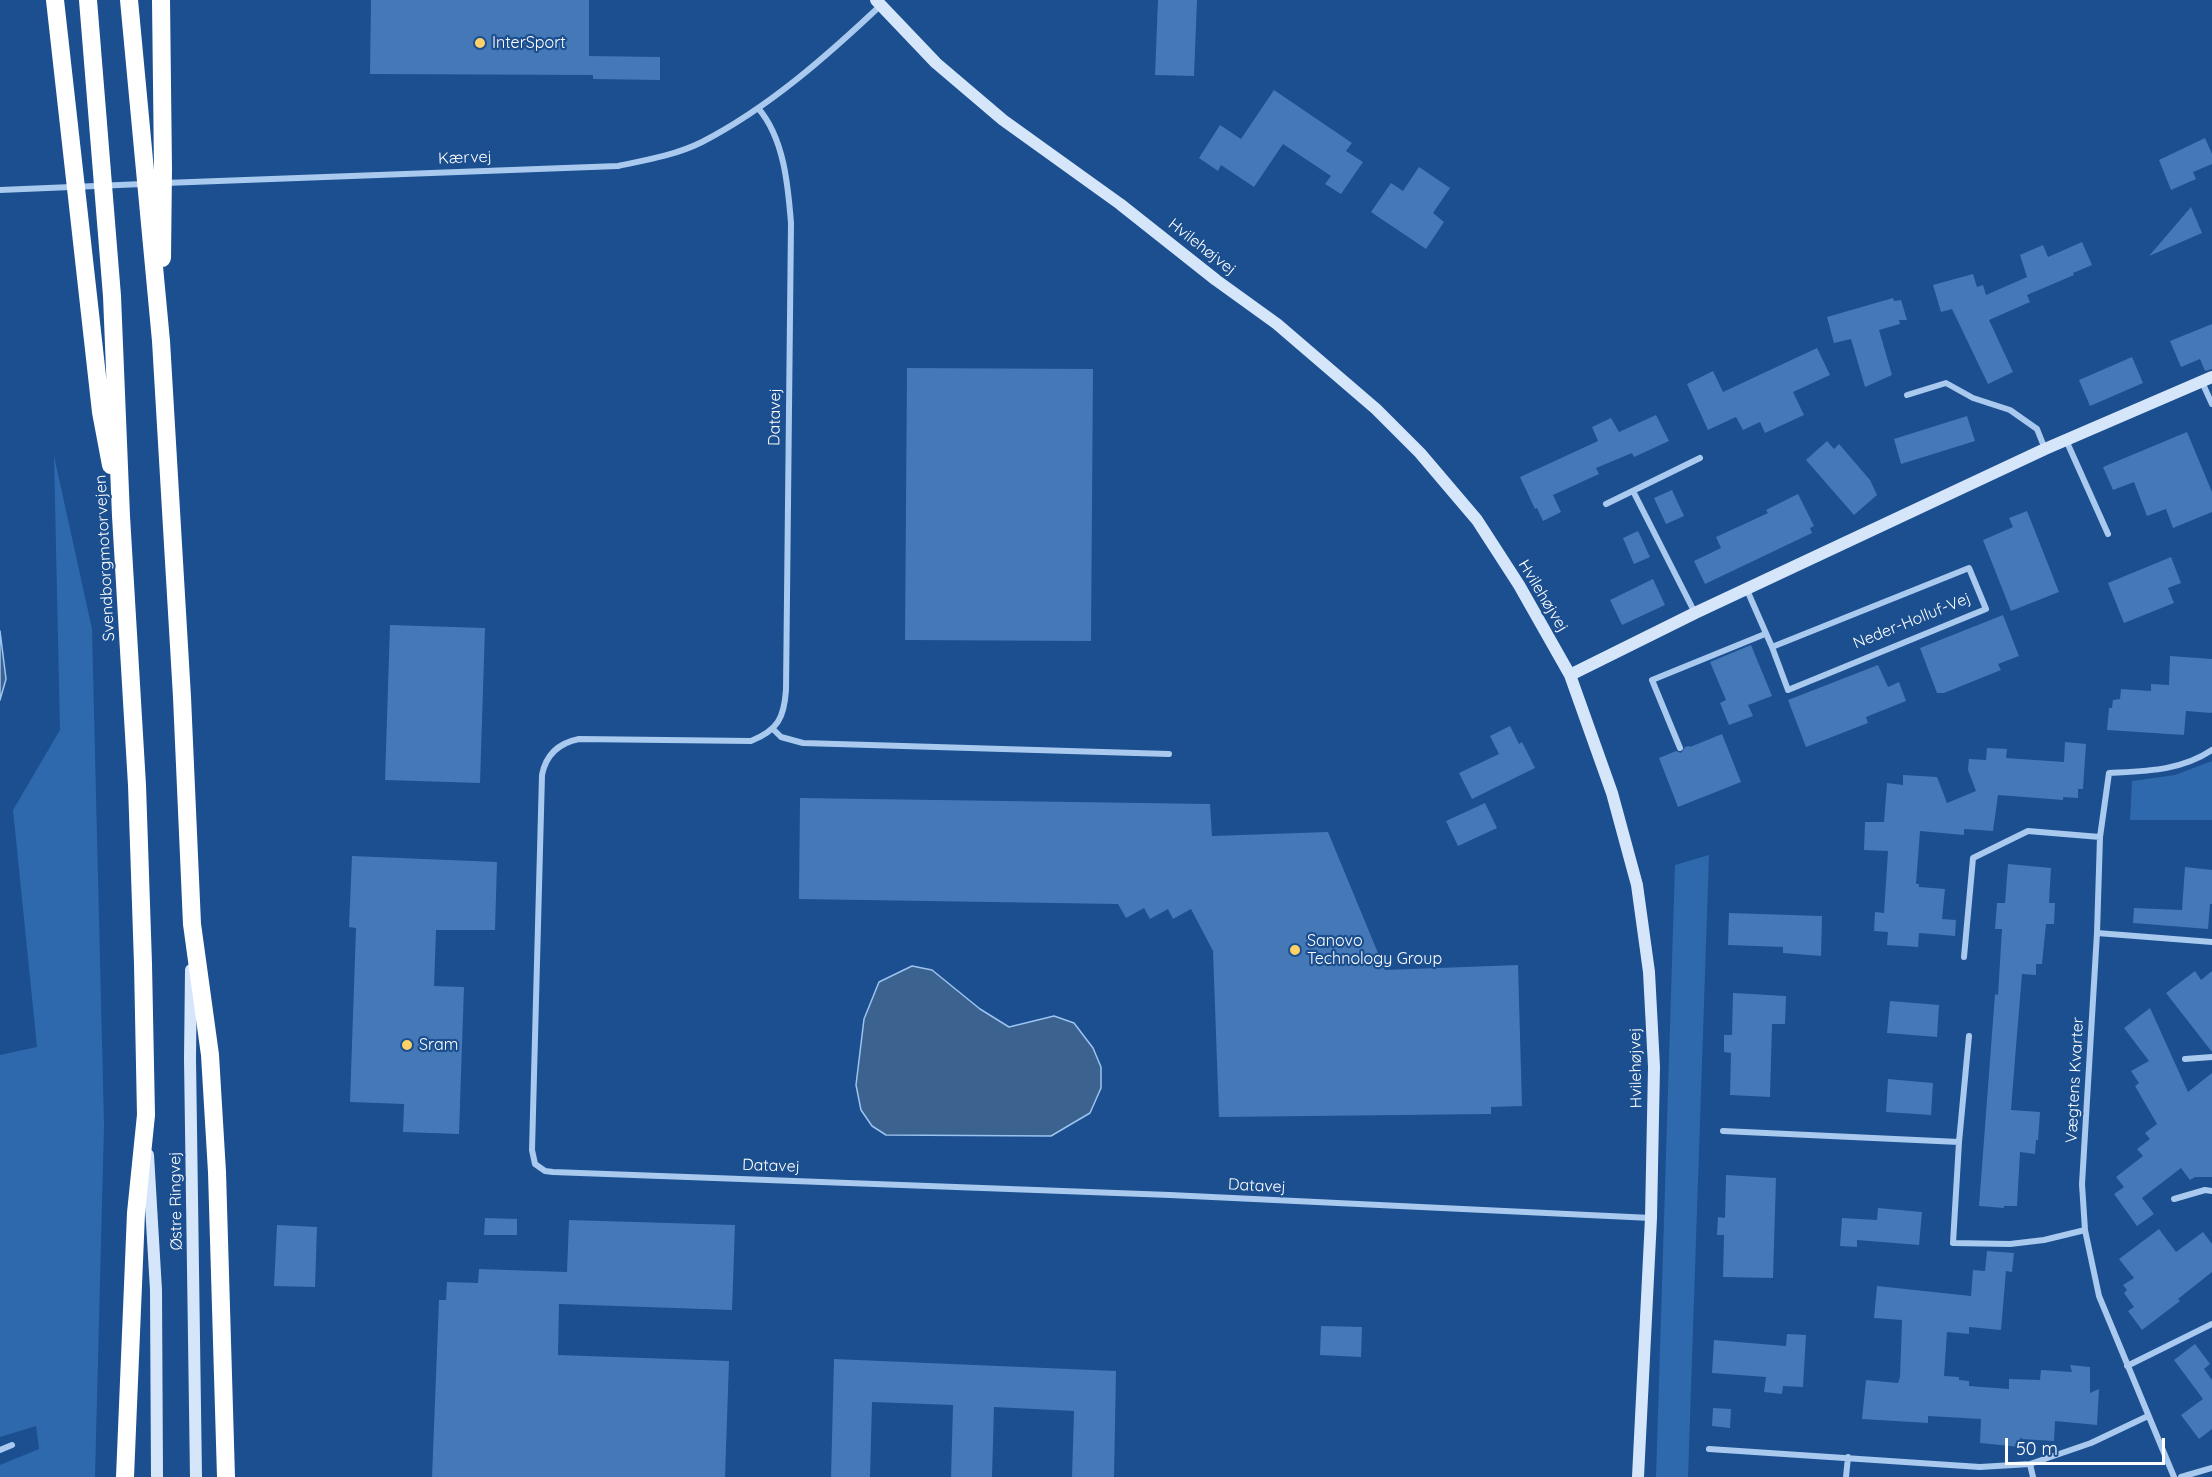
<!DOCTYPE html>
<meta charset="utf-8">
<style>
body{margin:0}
#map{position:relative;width:2212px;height:1477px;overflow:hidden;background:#1b4f8f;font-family:Quicksand,sans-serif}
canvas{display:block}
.scale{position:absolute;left:2005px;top:1438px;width:160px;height:27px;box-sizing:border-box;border:3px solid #fff;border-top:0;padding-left:8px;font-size:18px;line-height:21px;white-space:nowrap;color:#fff;-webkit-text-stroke:4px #1b4f8f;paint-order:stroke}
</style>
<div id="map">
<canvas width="2212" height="1477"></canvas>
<div class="scale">50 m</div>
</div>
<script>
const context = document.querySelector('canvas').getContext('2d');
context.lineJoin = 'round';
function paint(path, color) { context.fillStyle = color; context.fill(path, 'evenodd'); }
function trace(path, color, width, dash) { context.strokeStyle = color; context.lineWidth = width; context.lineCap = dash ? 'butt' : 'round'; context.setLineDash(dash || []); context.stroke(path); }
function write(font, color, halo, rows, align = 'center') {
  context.font = font + ' Quicksand,sans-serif'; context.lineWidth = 4.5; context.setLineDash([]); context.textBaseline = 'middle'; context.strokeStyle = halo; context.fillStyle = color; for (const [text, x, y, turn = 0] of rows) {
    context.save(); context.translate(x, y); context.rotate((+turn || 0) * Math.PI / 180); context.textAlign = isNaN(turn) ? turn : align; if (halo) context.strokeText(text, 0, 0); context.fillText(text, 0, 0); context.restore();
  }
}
const green = new Path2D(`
 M54 456 92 629 104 1125 95 1477H0V1465L39 1449 36 1426 0 1437V1055L37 1047 13 810 60 730Z
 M2212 761V820H2130L2132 781 2175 775Z
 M1709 855 1688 1477H1656L1675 865Z`);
const water = new Path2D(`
 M0 631 6 679 0 700Z
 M912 966 932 970 980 1009 1009 1027 1054 1016 1074 1023 1093 1048 1101 1067V1088L1090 1113 1051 1136 886 1135 872 1126 861 1110 856 1085 864 1019 879 982Z`);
const building = new Path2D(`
 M371 0H589V56L660 57V80L593 79V75L370 74Z
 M1158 0H1197L1194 76 1155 75Z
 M1274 90 1352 143 1346 151 1363 162 1341 194 1325 184 1331 176 1283 144 1254 187 1221 165 1218 171 1199 158 1220 125 1241 139Z
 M2205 138 2212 154V164L2193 172 2196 179 2171 190 2159 160Z
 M1419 167 1450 188 1433 213 1444 222 1426 249 1371 212 1391 183 1403 191Z
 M2191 207 2202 233 2149 256Z
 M2082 242 2092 265 2073 273 2074 275 2027 295 2030 302 1989 320 2013 372 1988 384 1952 309 1941 312 1933 285 1973 274 1977 287 1983 285 1986 295 2027 277 2020 255 2043 245 2048 257Z
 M1893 298 1894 301 1901 300 1907 320H1899L1900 324 1879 330 1892 375 1865 387 1851 339 1834 343 1827 317Z
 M2212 324V369L2205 371 2200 359 2181 367 2170 341Z
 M1817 348 1830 375 1793 392 1804 415 1765 433 1760 422 1743 430 1736 417 1708 430 1687 384 1713 371 1723 392Z
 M2132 357 2143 383 2090 406 2079 380Z
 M907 368 1093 369 1091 641 905 640Z
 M1656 415 1669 441 1634 457 1632 453 1596 468 1599 474 1553 495 1561 512 1543 521 1537 508 1535 509 1520 477 1598 441 1592 427 1611 418 1619 432Z
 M1967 416 1975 441 1901 464 1894 439Z
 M2187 432 2212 492V512L2173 528 2166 509 2147 516 2134 482 2113 490 2103 467Z
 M1827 441 1834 449 1839 444 1870 480 1877 495 1854 515 1806 460Z
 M1672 490 1684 516 1666 524 1654 498Z
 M1798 494 1814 526 1810 528 1812 533 1705 584 1694 561 1721 548 1716 537 1768 513 1766 510Z
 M2027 511 2059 592 2011 611 1983 540 2013 527 2009 518Z
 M1638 531 1650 557 1634 564 1623 538Z
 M2171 557 2181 583 2168 588 2174 603 2124 623 2108 583Z
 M1653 579 1665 605 1622 625 1610 600Z
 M2003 615 2019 656 1998 664 2001 670 1944 693H1937L1920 648Z
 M390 625 485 628 480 783 385 780Z
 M1751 645 1772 696 1748 705 1753 716 1729 725 1720 703 1726 700 1710 662Z
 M2170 656 2212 659V712L2211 713 2186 711 2184 735 2107 730 2109 708H2112L2113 700 2120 699 2121 689 2151 691V684L2169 685Z
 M1878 665 1888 687 1899 682 1906 701 1866 717 1868 723 1806 747 1788 700Z
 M1510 726 1519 744 1522 742 1535 768 1472 799 1459 773 1499 754 1490 736Z
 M1722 734 1741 782 1678 807 1659 758 1676 751 1681 753 1685 747 1689 746 1690 747Z
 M2065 742 2086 744 2083 789H2078V798L2063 797V800L1998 795 1993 831 1964 829V835L1920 831 1916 884H1919V887L1945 889 1942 919 1956 920 1955 936 1919 933 1918 947 1887 945 1888 932 1874 931 1875 912 1884 913 1888 851 1864 850 1865 822H1884L1887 783 1903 785V775L1937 777 1947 803 1976 791 1968 770 1969 759 1986 760 1987 748 2007 749 2006 758 2064 762Z
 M800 798 1210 804 1212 836 1328 832 1385 970 1518 965 1522 1106 1491 1107V1114L1219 1117 1213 951 1191 909 1173 919 1168 909 1150 919 1144 908 1126 918 1118 904 799 899Z
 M1485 803 1497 828 1458 846 1446 821Z
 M352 856 497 862 495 930H436L434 986 464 987 459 1134 403 1132 404 1104 350 1102 356 928 349 927Z
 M2008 864 2051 868 2049 903H2055L2054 924H2046L2042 964H2036V975L2022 974 2015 1059 2011 1110 2040 1112 2038 1140H2036L2035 1154 2020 1152 2017 1206H2004V1208L1979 1206 1995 994 1998 995 2002 929H1995L1997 903H2005Z
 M2185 867 2212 870V904H2210L2208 929 2133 923 2134 908 2182 910Z
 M1729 913 1822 916 1821 956 1783 953V947L1728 945Z
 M2195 971 2201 980 2212 971V1052L2166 993Z
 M1733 993 1786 996 1785 1024H1772L1770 1097 1730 1095 1731 1053 1724 1052V1035H1732Z
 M1890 1001 1939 1005 1937 1037 1887 1033Z
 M2150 1008 2188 1092 2212 1073V1177H2195L2190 1180 2181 1168 2142 1198 2154 1214 2137 1226 2114 1194 2124 1187 2116 1177 2143 1156 2137 1149 2150 1139 2145 1133 2157 1124 2135 1086 2139 1083 2131 1071 2149 1061 2124 1028Z
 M1888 1079 1933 1083 1931 1115 1886 1112Z
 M1726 1175 1776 1178 1773 1278 1723 1277 1724 1235H1717L1718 1217 1725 1218Z
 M1878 1208 1922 1212 1919 1245 1857 1240V1247L1840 1246 1842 1218 1877 1220Z
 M485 1218 517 1219V1235H484Z
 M569 1220 735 1225 732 1310 559 1304 558 1355 729 1361 725 1477H432L439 1300H446L447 1282 478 1283 479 1269 567 1272Z
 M277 1225 317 1227 315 1287 274 1286Z
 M2159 1229 2176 1252 2203 1232 2212 1244V1272L2178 1299 2180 1301 2142 1330 2128 1311 2134 1307 2124 1293 2127 1290 2123 1285 2134 1278 2119 1259Z
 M1987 1251 2014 1253 2012 1272 2006 1271 2001 1330 1969 1327V1334L1947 1332 1944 1376 1959 1377V1380L1969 1381V1386L2009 1389V1379L2040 1380 2041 1370 2072 1372 2070 1365 2090 1367V1393L2099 1389 2097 1425 2055 1421 2054 1441 2021 1439 2020 1447 1980 1443 1981 1419 1928 1416V1423L1862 1419 1866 1380 1898 1383 1900 1377 1902 1320 1874 1318 1877 1286 1971 1296 1973 1270 1985 1271Z
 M1321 1326 1362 1327 1361 1357 1320 1355Z
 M1787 1334 1806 1335 1803 1387 1783 1386 1782 1394 1764 1392 1766 1377 1712 1373 1714 1340 1786 1346Z
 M2195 1344 2210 1364 2204 1369 2212 1380V1429L2199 1439 2181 1415 2203 1399 2174 1360Z
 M834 1359 1116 1371 1114 1477H1072L1074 1411 994 1407 992 1477H951L953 1405 872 1402 870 1477H831Z
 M1713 1408 1731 1409 1730 1428 1712 1426Z`);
const street = new Path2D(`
 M758 108C784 138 788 185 791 223L786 690C784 718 778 730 751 741L579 739C559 743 546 754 542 775L532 1150 535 1164 545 1171 553 1172 1170 1195 1651 1218
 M165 183 618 166C647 160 676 155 702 142 768 108 827 56 881 5
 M0 190 143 184
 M2202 382 2212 404
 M1907 395 1946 383 1973 398 2010 410 2037 429 2045 449
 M2066 440 2108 534
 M1633 491 1695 613
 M1606 504 1700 458
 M1747 590 1772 647 1969 568 1986 609 1788 690 1772 647
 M773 729 781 737 803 743 1169 754
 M1680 748 1652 680 1765 634
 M2097 933 2212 942
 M1964 957 1973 858 2028 831 2100 837
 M1969 1036 1959 1142 1953 1243 2010 1244 2044 1240 2085 1230
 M2185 1059 2212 1057
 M1723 1131 1959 1142
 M2174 1199 2205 1190 2212 1191
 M2127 1366 2212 1324
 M1709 1449 1980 1467 2030 1464 2091 1443 2148 1416
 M0 1450 12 1445
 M2030 1464 2033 1477
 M1846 1477 1848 1457
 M2174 1477 2099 1296 2085 1230 2082 1184 2097 933 2100 837 2109 773C2145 771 2181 771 2212 750
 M2181 1477 2212 1468`);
const secondary = new Path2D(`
 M876 0 936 63 1003 120 1120 204 1216 280 1277 324 1376 409 1420 453 1477 520 1519 585 1570 675 1612 793 1637 885 1649 972 1654 1067 1651 1218 1638 1477
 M1570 675 1695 613 2045 449 2212 377
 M191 970 190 1059 196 1477
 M148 1155 156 1290 157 1477`);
const highway = new Path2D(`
 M55 0 101 412 111 465
 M88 0 112 296 121 516 137 785 143 964 146 1115 136 1213 125 1477
 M129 0 161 341 182 697 192 924 210 1055 217 1172 226 1477
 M161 0 163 169 162 258`);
const markers = [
 [480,43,6,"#ffd166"],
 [1295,950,6,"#ffd166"],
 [407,1045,6,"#ffd166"]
];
const poiNames = [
 ["InterSport",492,43],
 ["Sanovo",1307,941],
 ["Technology Group",1307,959],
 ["Sram",419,1045]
];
const streetNames = [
 ["Kærvej",465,158,-2],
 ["Hvilehøjvej",1202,247,38],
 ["Datavej",775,417,-89],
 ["Svendborgmotorvejen",105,558,-93],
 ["Hvilehøjvej",1543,596,59],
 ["Neder-Holluf-Vej",1912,621,-22],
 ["Hvilehøjvej",1636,1068,-91],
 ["Vægtens Kvarter",2075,1080,-87],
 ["Datavej",771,1166,2],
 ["Datavej",1257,1186,3],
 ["Østre Ringvej",176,1201,-91]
];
paint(green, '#2e69ad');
paint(water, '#3c6290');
trace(water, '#9cc4f0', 1.5);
paint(building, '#4478b7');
trace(street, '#a9c9ee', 6);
trace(secondary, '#d6e6fa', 12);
trace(highway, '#fff', 18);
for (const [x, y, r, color] of markers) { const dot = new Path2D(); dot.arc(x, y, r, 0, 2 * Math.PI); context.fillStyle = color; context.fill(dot); trace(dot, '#1b4f8f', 2); }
write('16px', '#fff', '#1b4f8f', poiNames, 'left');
write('16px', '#fff', '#1b4f8f', streetNames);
</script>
